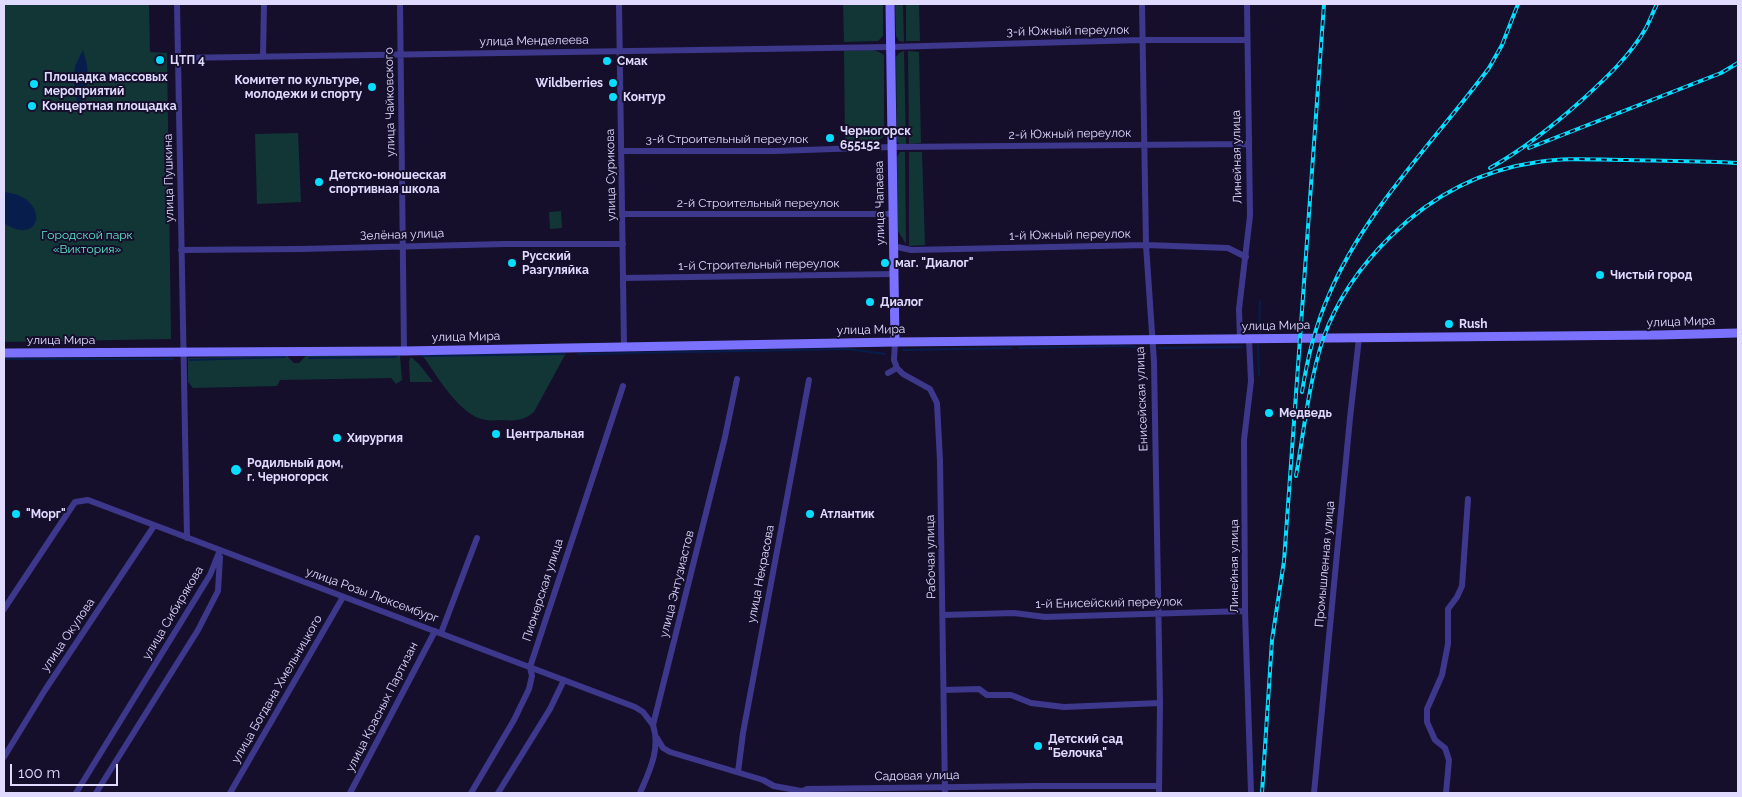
<!DOCTYPE html>
<meta charset="utf-8">
<style>
body{margin:0}
#map{position:relative;width:1742px;height:797px;overflow:hidden;background:#150f2c;font-family:Raleway,sans-serif}
canvas{display:block}
.frame{position:absolute;inset:0;border:5px solid #e0daff;pointer-events:none}
.scale{position:absolute;left:10px;top:764px;width:108px;height:22px;box-sizing:border-box;border:2px solid #e0daff;border-top:0;padding-left:6px;font-size:15px;line-height:18px;white-space:nowrap;color:#e0daff;-webkit-text-stroke:4px #150f2c;paint-order:stroke}
</style>
<div id="map">
<canvas width="1742" height="797"></canvas>
<div class="frame"></div>
<div class="scale">100 m</div>
</div>
<script>
const context = document.querySelector('canvas').getContext('2d');
context.lineJoin = 'round';
function paint(path, color) { context.fillStyle = color; context.fill(path, 'evenodd'); }
function trace(path, color, width, dash) { context.strokeStyle = color; context.lineWidth = width; context.lineCap = dash ? 'butt' : 'round'; context.setLineDash(dash || []); context.stroke(path); }
function write(font, color, halo, rows, align = 'center') {
  context.font = font + ' Raleway,sans-serif'; context.lineWidth = 4; context.setLineDash([]); context.textBaseline = 'middle'; context.strokeStyle = halo; context.fillStyle = color; for (const [text, x, y, turn = 0] of rows) {
    context.save(); context.translate(x, y); context.rotate((+turn || 0) * Math.PI / 180); context.textAlign = isNaN(turn) ? turn : align; if (halo) context.strokeText(text, 0, 0); context.fillText(text, 0, 0); context.restore();
  }
}
const green = new Path2D(`
 M4 4H149L150 52 167 53 171 339 4 342Z
 M843 4H883V36L878 41 844 42Z
 M895 4H903L904 42 899 41 896 36Z
 M906 4H919L920 41H906Z
 M873 50 879 52 884 55V136L878 141 845 144 844 51Z
 M904 51 906 144H899L897 141 896 57 899 53Z
 M908 51 919 52 921 143 909 144Z
 M298 133 301 202 257 204 255 134Z
 M900 152H905L906 244 898 231 897 157Z
 M909 152H922L925 245 909 246Z
 M561 211 562 228 550 229 549 212Z
 M566 353 534 412C523 421 515 421 501 420 496 420 491 421 486 420 459 416 437 375 422 355Z
 M287 356 294 363H299L306 356H400L402 380 396 384 391 378 280 380 277 386 193 388 188 382V358Z
 M411 357 419 364 433 382H410L409 361Z`);
const water = new Path2D(`
 M83 50 87 65 88 76 93 79 88 82 79 108 75 93 74 82 69 78 74 75 75 66Z
 M4 192C51 196 43 249 4 223Z`);
const stream = new Path2D(`
 M1259 331 1260 301
 M1258 345 1259 376
 M1019 348 1127 346 1140 348
 M1159 348 1242 347
 M903 350 1012 348
 M578 354 849 349 885 354
 M423 356 564 354
 M309 358 396 357
 M4 359H173
 M190 360 285 357`);
const street = new Path2D(`
 M177 4 187 538
 M400 4 404 351
 M619 4 624 347
 M1142 4 1146 245 1154 362 1160 703 1159 793
 M263 56 264 4
 M178 58 890 47 1141 40H1247
 M622 151H775L892 147 1248 144
 M623 214H893
 M893 246 911 250 1146 245 1228 248 1246 257
 M181 250 301 249 505 244H623
 M623 278 894 274
 M1240 339 1239 309 1250 216 1247 4
 M1249 339 1251 381 1244 440 1245 611 1251 793
 M895 342 894 360 897 368 903 374 930 389 937 403 940 461 945 793
 M888 373 897 368
 M4 609 75 502 88 500 635 707 643 712 653 725
 M943 615 1014 613 1045 617 1245 611
 M441 633 477 538
 M944 690 979 689 987 695H1011L1031 703 1064 707 1160 703
 M657 738 663 748 670 752 763 780 774 786 801 791
 M4 757 45 690 154 526
 M738 772 743 733 809 380
 M76 793 210 575 220 550
 M96 793 198 630 218 591 220 557
 M230 793 343 597
 M350 793 435 631
 M471 793 514 720 529 689 532 676 530 667 623 386
 M498 793 550 709 564 680
 M640 793C649 772 661 749 653 725L725 437 737 379
 M798 793 807 789 1038 786H1159
 M1314 793 1350 418 1359 338
 M1446 793 1449 760 1445 748 1435 740 1427 722V709L1442 675 1448 644V609L1457 597 1462 586 1468 499`);
const secondary = new Path2D(`
 M890 4 895 342
 M4 353 404 351 895 342 1659 335 1738 333`);
const rail = new Path2D(`
 M1529 148 1721 73 1738 63
 M1490 168C1524 149 1553 126 1582 100 1606 78 1630 56 1646 28 1650 20 1653 12 1657 4
 M1302 392C1307 360 1315 327 1328 297 1363 212 1434 142 1489 68L1502 45 1518 4
 M1296 476C1304 430 1309 382 1323 339 1337 299 1362 264 1392 235 1432 196 1481 170 1538 162 1567 157 1598 160 1628 160 1665 161 1702 161 1738 163
 M1262 793 1272 640 1284 561 1324 4`);
const markers = [
 [160,60,5,"#06ddff"],
 [607,61,5,"#06ddff"],
 [613,83,5,"#06ddff"],
 [34,84,5,"#06ddff"],
 [372,87,5,"#06ddff"],
 [613,97,5,"#06ddff"],
 [32,106,5,"#06ddff"],
 [830,138,5,"#06ddff"],
 [319,182,5,"#06ddff"],
 [512,263,5,"#06ddff"],
 [885,263,5,"#06ddff"],
 [1600,275,5,"#06ddff"],
 [870,302,5,"#06ddff"],
 [1449,324,5,"#06ddff"],
 [1269,413,5,"#06ddff"],
 [496,434,5,"#06ddff"],
 [337,438,5,"#06ddff"],
 [236,470,6,"#06ddff"],
 [16,514,5,"#06ddff"],
 [810,514,5,"#06ddff"],
 [1038,746,5,"#06ddff"]
];
const streetNames = [
 ["3-й Южный переулок",1068,31,-1],
 ["улица Менделеева",534,41,-1],
 ["улица Чайковского",390,102,-91],
 ["2-й Южный переулок",1070,134,-1],
 ["3-й Строительный переулок",727,139],
 ["Линейная улица",1237,157,-91],
 ["улица Сурикова",611,175,-91],
 ["улица Пушкина",169,178,-91],
 ["2-й Строительный переулок",758,203],
 ["улица Чапаева",880,203,-91],
 ["Зелёная улица",402,235,-2],
 ["1-й Южный переулок",1070,235,-1],
 ["1-й Строительный переулок",759,265,-1],
 ["улица Мира",1681,322,-2],
 ["улица Мира",1276,326,-1],
 ["улица Мира",871,330,-1],
 ["улица Мира",466,337,-1],
 ["улица Мира",61,340],
 ["Енисейская улица",1142,399,-92],
 ["Рабочая улица",931,557,-91],
 ["Промышленная улица",1325,564,-85],
 ["Линейная улица",1234,566,-90],
 ["улица Некрасова",761,574,-79],
 ["улица Энтузиастов",677,584,-76],
 ["Пионерская улица",543,590,-72],
 ["улица Розы Люксембург",372,595,20],
 ["1-й Енисейский переулок",1109,603,-1],
 ["улица Сибирякова",173,613,-59],
 ["улица Окулова",68,635,-56],
 ["улица Богдана Хмельницкого",277,689,-60],
 ["улица Красных Партизан",382,707,-63],
 ["Садовая улица",917,776,-1]
];
const poiNames = [
 ["ЦТП 4",170,60],
 ["Смак",617,61],
 ["Площадка массовых",44,77],
 ["мероприятий",44,91],
 ["Комитет по культуре,",362,80,"right"],
 ["молодежи и спорту",362,94,"right"],
 ["Wildberries",603,83,"right"],
 ["Контур",623,97],
 ["Концертная площадка",42,106],
 ["Черногорск",840,131],
 ["655152",840,145],
 ["Детско-юношеская",329,175],
 ["спортивная школа",329,189],
 ["Русский",522,256],
 ["Разгуляйка",522,270],
 ["маг. \"Диалог\"",895,263],
 ["Чистый город",1610,275],
 ["Диалог",880,302],
 ["Rush",1459,324],
 ["Медведь",1279,413],
 ["Центральная",506,434],
 ["Хирургия",347,438],
 ["Родильный дом,",247,463],
 ["г. Черногорск",247,477],
 ["\"Морг\"",26,514],
 ["Атлантик",820,514],
 ["Детский сад",1048,739],
 ["\"Белочка\"",1048,753]
];
const parkNames = [
 ["Городской парк",87,235],
 ["«Виктория»",87,249]
];
paint(green, '#123636');
paint(water, '#071e4d');
trace(stream, '#071e4d', 2);
trace(street, '#3e388d', 6);
trace(secondary, '#7a71ff', 9);
trace(rail, '#06ddff', 4);
trace(rail, '#150f2c', 2, [5.5]);
for (const [x, y, r, color] of markers) { const dot = new Path2D(); dot.arc(x, y, r, 0, 2 * Math.PI); context.fillStyle = color; context.fill(dot); trace(dot, '#150f2c', 2); }
write('12px', '#e0daff', '#150f2c', streetNames);
write('bold 12px', '#e0daff', '#150f2c', poiNames, 'left');
write('12px', '#5de8ca', '#150f2c', parkNames);
</script>
